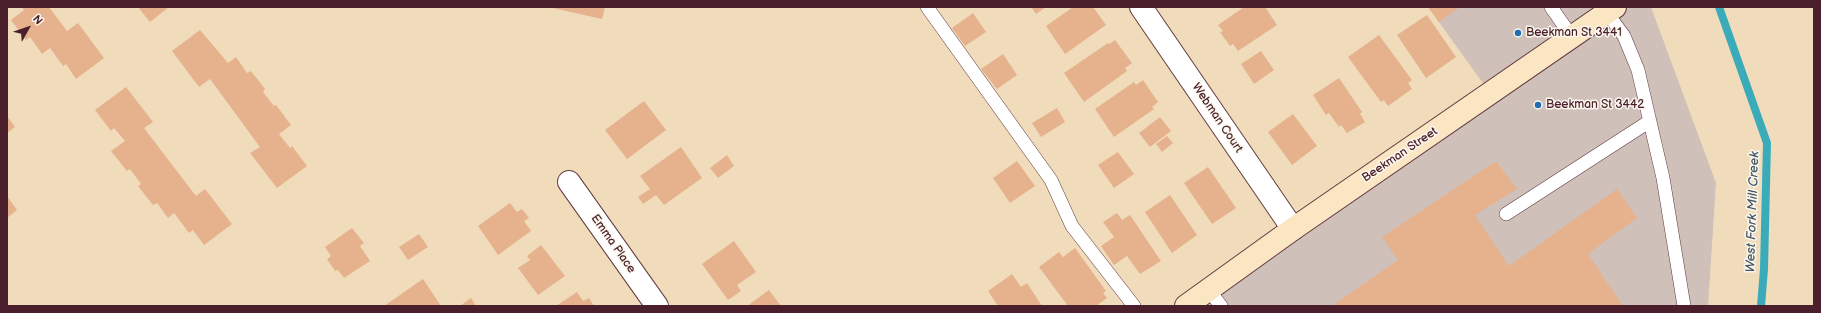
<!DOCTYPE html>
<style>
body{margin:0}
#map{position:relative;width:1821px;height:313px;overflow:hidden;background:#f0dcbb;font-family:"Balsamiq Sans",sans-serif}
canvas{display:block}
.frame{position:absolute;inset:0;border:8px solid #4a1f2b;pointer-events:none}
.north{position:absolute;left:8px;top:8px;width:40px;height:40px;-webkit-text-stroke:3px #fbf7ec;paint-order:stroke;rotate:50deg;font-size:11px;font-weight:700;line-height:16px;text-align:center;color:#4a1f2b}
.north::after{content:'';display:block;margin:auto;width:14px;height:18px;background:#4a1f2b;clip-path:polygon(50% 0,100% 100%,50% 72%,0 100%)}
</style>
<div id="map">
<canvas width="1821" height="313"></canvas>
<div class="frame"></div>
<div class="north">N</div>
</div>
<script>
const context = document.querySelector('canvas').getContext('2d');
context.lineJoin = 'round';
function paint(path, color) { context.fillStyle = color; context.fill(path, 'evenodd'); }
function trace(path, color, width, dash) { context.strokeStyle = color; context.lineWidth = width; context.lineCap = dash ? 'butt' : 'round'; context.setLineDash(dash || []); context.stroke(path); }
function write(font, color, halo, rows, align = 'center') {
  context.font = font + ' "Balsamiq Sans",sans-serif'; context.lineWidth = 3; context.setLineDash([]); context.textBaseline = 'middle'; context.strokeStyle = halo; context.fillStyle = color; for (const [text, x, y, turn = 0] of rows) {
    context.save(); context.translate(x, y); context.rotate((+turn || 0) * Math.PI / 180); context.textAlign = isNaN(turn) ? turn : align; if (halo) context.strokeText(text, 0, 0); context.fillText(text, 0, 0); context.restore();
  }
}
const industrial = new Path2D(`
 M1428 7H1651L1716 183 1708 306H1186L1490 93Z`);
const stream = new Path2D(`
 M1719 7 1767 143 1764 269 1761 306`);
const building = new Path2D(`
 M22 7H49L67 31 78 23 104 58 76 79 66 64 63 66 50 48 42 54 30 37 26 40 11 20 24 10Z
 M138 7H169L150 22Z
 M548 7H605L602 19Z
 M1031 7H1046L1036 14Z
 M1073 7H1093L1106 25 1065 54 1046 26Z
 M1244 7H1265L1277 25 1238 51 1233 44 1230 46 1220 32 1223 31 1218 25Z
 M1428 7H1460L1439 22Z
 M973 13 986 32 965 46 952 28Z
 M1427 15 1456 57 1426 78 1397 35Z
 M200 30 228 63 236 57 247 73 251 71 265 89 263 92 274 106 276 105 291 125 279 134 290 148 292 146 307 166 277 188 250 153 260 147 210 79 199 87 172 51Z
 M1379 35 1412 80 1408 83 1412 89 1388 106 1384 100 1381 102 1348 57Z
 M1115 40 1132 63 1125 68 1127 71 1084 102 1064 73 1108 43 1109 44Z
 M1261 51 1274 70 1254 84 1241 64Z
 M1003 54 1017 75 997 89 981 69Z
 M1339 78 1362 112 1360 114 1365 122 1347 133 1341 125 1339 127 1329 113 1326 115 1313 95Z
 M1143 80 1158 102 1152 107 1154 109 1114 137 1095 109 1134 82 1136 85Z
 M126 87 153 122 144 128 196 196 205 189 232 224 204 245 193 230 189 233 174 213 168 218 157 203 153 205 138 186 141 184 130 169 127 171 111 151 125 141 114 128 111 131 95 110Z
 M644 101 666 130 627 159 605 130Z
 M1057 108 1065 122 1041 137 1032 123Z
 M1293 114 1317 146 1292 165 1268 132Z
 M7 116 15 127 7 133Z
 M1160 117 1171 131 1150 147 1139 133Z
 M1167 136 1173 143 1162 152 1156 144Z
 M681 147 702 178 664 205 656 195 643 204 638 197 650 189 640 176Z
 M1118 152 1134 174 1114 188 1098 165Z
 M727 155 734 166 718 178 710 168Z
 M1017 161 1035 186 1010 203 993 178Z
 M1496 161 1517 189 1475 215 1509 266 1617 189 1637 218 1588 254 1623 306H1332L1398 260 1382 237Z
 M1208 167 1236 208 1212 224 1184 183Z
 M1170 195 1197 235 1172 253 1145 212Z
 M7 196 17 210 7 218Z
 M510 203 517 212 522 209 529 218 524 221 531 231 498 255 478 226Z
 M1117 213 1122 220 1130 215 1161 261 1140 274 1127 256 1114 265 1101 246 1114 237 1103 222Z
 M352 228 364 243 360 246 370 261 344 278 338 270 335 271 327 259 331 256 325 247Z
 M419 234 428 247 408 260 399 247Z
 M734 241 756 272 737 285 741 291 728 300 702 264Z
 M541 245 565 276 538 295 518 268 530 260 527 256Z
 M1075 248 1106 291 1103 293 1107 298 1096 306H1068L1039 267 1059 252 1063 257Z
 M1012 274 1021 287 1027 283 1042 306H998L988 291Z
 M423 279 441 306H384Z
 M769 290 781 306H747Z
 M577 292 583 301 589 298 594 306H556Z
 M471 298 476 306H460Z`);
const lane = new Path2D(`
 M927 7 1051 180 1072 226 1134 306
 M1551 7 1572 37
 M1607 13 1624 36 1638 70 1663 178 1684 306
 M1506 214 1650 121
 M1209 290 1221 306`);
const street = new Path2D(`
 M1141 7 1293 229
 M569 182 657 306`);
const secondary = new Path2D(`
 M1186 306 1293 229 1615 7`);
const markers = [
 [1518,33,4,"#1f6fb2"],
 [1538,105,4,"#1f6fb2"]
];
const poiNames = [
 ["Beekman St 3441",1526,33],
 ["Beekman St 3442",1546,105]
];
const streetNames = [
 ["Webman Court",1217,118,56],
 ["Beekman Street",1400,155,-34],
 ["Emma Place",613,244,55]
];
const waterNames = [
 ["West Fork Mill Creek",1753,212,-88]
];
paint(industrial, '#cfc0ba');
trace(stream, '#3baab9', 8);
paint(building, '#e5b28d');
trace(lane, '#633b41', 14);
trace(street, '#633b41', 24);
trace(secondary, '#633b41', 24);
trace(lane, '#fff', 13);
trace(street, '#fff', 22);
trace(secondary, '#fbe6c4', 22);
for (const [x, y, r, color] of markers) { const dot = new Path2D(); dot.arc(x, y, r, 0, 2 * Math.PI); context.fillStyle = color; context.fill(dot); trace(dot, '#fbf7ec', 1.5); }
write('12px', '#4a1f2b', '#fbf7ec', poiNames, 'left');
write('12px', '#4a1f2b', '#fbf7ec', streetNames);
write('italic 13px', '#445764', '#fbf7ec', waterNames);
</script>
